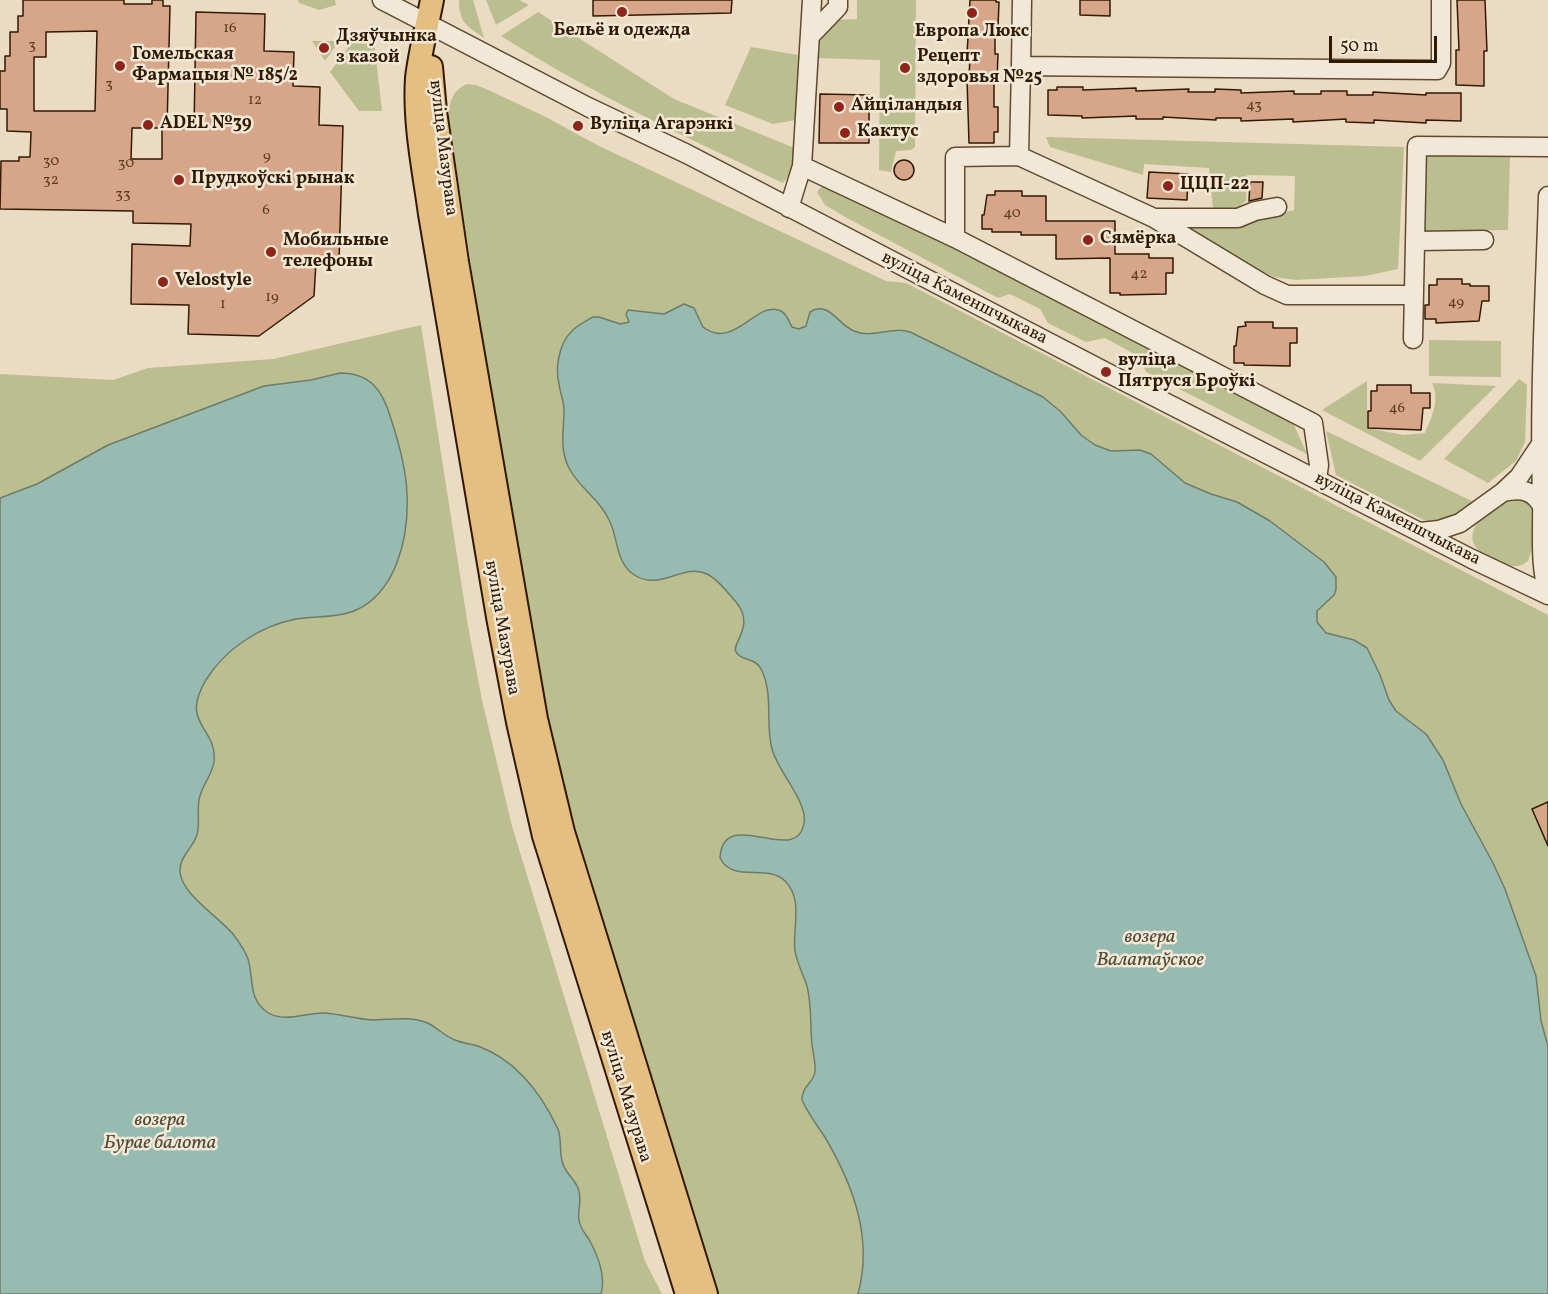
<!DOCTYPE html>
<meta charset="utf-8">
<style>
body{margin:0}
#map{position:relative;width:1548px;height:1294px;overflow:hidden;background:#eadbc2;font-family:Vollkorn,serif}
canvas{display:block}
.scale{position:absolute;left:1329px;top:36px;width:108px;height:27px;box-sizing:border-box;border:3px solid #321a00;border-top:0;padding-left:8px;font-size:18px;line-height:21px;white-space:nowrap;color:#321a00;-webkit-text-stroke:4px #f1e8d7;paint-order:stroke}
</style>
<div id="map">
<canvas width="1548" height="1294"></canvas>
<div class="scale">50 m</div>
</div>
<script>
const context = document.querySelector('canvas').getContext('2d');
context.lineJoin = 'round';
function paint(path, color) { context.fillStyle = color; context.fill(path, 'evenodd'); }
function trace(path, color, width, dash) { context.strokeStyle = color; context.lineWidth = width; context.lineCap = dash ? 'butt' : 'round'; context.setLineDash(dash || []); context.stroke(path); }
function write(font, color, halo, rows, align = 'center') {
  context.font = font + ' Vollkorn,serif'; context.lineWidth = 5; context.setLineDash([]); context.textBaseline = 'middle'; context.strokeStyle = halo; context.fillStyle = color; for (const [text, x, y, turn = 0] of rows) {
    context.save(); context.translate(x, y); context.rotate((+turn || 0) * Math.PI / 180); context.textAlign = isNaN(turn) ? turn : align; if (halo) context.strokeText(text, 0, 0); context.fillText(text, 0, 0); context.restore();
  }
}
const green = new Path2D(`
 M298 0H335L336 5 319 10 299 3Z
 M459 0H473L484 38C467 26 459 23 459 0Z
 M486 0H519L529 5 496 25Z
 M857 0H916L915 147 911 150 896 151 891 172 879 170 880 60 813 58V44L834 20 857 19Z
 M538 12 674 99 797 149 794 170 783 183C687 138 591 93 501 36Z
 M312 41H339L325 61Z
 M353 41H374L382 111H359L330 72Z
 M751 47 798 55 796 120 773 124 725 105Z
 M467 84 476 85 486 89 546 117 597 145 886 281 906 283 1548 615V1294H715L555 771 496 436 449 118C449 102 452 91 467 84Z
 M1046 137 1404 147 1398 269 1365 276 1296 280 1274 277 1235 258 1184 227 1236 225 1294 210 1295 176 1247 175 1246 201 1237 208 1213 209 1209 168 1144 164 1143 175 1050 147Z
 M1424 153H1510L1508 230 1425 231Z
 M830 185 1290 416 1307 454 1146 372 1138 356 1105 338 1086 342 1048 323 1040 309 1010 294 998 298 847 218 825 205 817 192 822 186Z
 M421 325 468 626 482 700 512 826 645 1261 662 1294H0V374L113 380 148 368 273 359Z
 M1429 340 1501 341V377L1429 376Z
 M1519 379 1527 385 1525 442 1516 461 1488 483 1444 459Z
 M1367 381V428L1404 435 1425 433C1432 416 1440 401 1432 383L1496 386 1420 461 1322 410Z
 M1326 431 1474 502C1456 517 1449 525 1424 520L1336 475Z
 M1522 497 1532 506V549L1528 561C1524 564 1521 566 1516 566 1505 567 1476 554 1473 542 1469 526 1489 504 1504 499 1509 498 1516 498 1522 497Z`);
const water = new Path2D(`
 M684 304 694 308 703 327C734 351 757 299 781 311 787 314 789 322 792 327L799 329 806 326 810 312C829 300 838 325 854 331 872 339 891 326 910 332L1043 397 1061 412 1081 435 1095 445 1111 451 1140 450 1151 454 1185 483 1211 494 1237 502 1270 521 1324 562 1336 577V590L1334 595 1317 611V622L1326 633 1354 640 1367 648 1380 675 1389 700 1396 711 1426 734 1443 760 1461 804 1493 863 1505 889 1536 976 1541 1021 1548 1046V1294H858C873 1239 854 1187 826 1139 818 1126 808 1114 802 1100 802 1085 813 1084 815 1072 816 1064 813 1053 812 1045 810 1025 812 1006 807 986 803 974 797 963 795 951 792 928 804 900 785 881 767 863 733 884 720 858 723 804 797 868 804 823 808 802 778 772 772 749 765 724 774 694 761 669 755 657 740 661 736 652 731 643 756 626 736 602 728 593 718 579 707 574 683 562 659 593 633 574 616 562 618 539 610 522 601 500 579 488 569 468 559 449 564 430 564 410 564 401 560 393 559 384 555 368 559 344 571 332 576 326 586 321 593 317H599L620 324 629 322 626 314 628 310 664 314Z
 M340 373C371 373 383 391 391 419 399 443 406 469 407 494 409 536 397 593 354 611 337 618 315 616 296 619 260 626 225 649 206 680 179 725 218 727 214 762 212 776 201 786 199 800 197 812 200 823 197 835 192 849 179 857 180 872 182 895 219 917 233 934 239 942 245 950 248 959 254 979 248 999 267 1012 284 1024 307 1012 325 1013 341 1014 356 1019 372 1020 389 1020 408 1016 425 1022 436 1026 444 1036 455 1040 462 1043 470 1044 478 1046 516 1060 541 1093 558 1129 562 1140 559 1149 562 1161 564 1172 574 1178 578 1188 583 1200 577 1209 579 1220 580 1229 586 1234 590 1241 598 1256 606 1277 601 1294H0V498L37 484 108 445 264 386 311 380Z`);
const building = new Path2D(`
 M23 0H124V4H152V0H163V6H170L167 128 194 129 196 12 265 14 264 51 294 52 293 86 320 87 319 125 343 126 339 262H316L314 296 259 336 188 334 189 305 131 304 132 244 190 246 191 224 133 223V211L0 209 1 161H19V157H30L31 132 7 131V109H0V71H5V56H10V32H18V16H23ZM97 31 95 111H34V57H46V32ZM132 128H162V159H131Z
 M593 0H732L731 13 593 16Z
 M970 0H996V2H999L998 27H995V54H998L997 80H994V107H998V132H994V143H969L967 79H969L970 55H967Z
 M1080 0H1110V16L1080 15Z
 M1457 0H1485L1487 51H1484V86L1456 85V50H1459Z
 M1057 87H1083V90L1136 88V91L1189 89 1188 92H1215V89L1241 90V93L1294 91V94H1321V91H1347V95H1373V92L1426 95V93H1461V121L1426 120V123L1374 120V123L1346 122V119L1293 122V119L1241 121V118H1216V120L1163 117V119H1136V116L1082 118V116L1048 115V90H1057Z
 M820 94 869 95V143H819Z
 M894 170a10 10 0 1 1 20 0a10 10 0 1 1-20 0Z
 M1149 172 1188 174 1187 200 1147 198Z
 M1250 182H1263L1262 198 1249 201Z
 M995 191H1022V196H1046V221H1115V254H1149V258H1173V273H1166V294L1120 295V293H1110V258L1056 259V235H1021V232H992V229H982V215H984L987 195H995Z
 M1437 279H1462V284H1470V286H1489V301H1482L1479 321 1436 323V319H1425V305H1429V285H1437Z
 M1245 322H1273V328H1297V343H1290V366L1244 365V363H1234V346H1236L1238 327 1246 326Z
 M1377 385H1411V393H1430V408H1423L1421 430 1368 428V411H1371V391H1377Z
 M1548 802V846L1532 809Z`);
const minor = new Path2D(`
 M382 0 588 107 687 154 1106 372 1472 559 1548 595
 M811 35 838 7V0
 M1021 66 1022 0
 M1019 156 1021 66 1437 70 1441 63V0
 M802 166 955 238 1313 423 1319 465 1317 479
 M1548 196C1545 296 1539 397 1542 498 1543 530 1539 562 1548 593
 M789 208 802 166 812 0
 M1154 218 1265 285 1287 295H1413
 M955 238V157L1019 156 1154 218H1238L1255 211 1277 207
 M1417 241 1484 240
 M1413 339 1417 146 1548 147
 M1503 492C1522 488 1534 490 1543 508
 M1420 532 1439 530 1460 523 1503 492 1519 477 1541 444`);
const major = new Path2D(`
 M432 0C427 26 420 52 417 78 414 123 424 170 430 214L498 617 518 722 544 836 687 1294
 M431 67 435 111 457 262 536 719 563 832 706 1294`);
const markers = [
 [622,12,6,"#8f2418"],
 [972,13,6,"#8f2418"],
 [324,48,6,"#8f2418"],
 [120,66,6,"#8f2418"],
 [905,68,6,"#8f2418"],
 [839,107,6,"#8f2418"],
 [148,125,6,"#8f2418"],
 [578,126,6,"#8f2418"],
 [845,133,6,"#8f2418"],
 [179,180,6,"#8f2418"],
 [1168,186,6,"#8f2418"],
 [1088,240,6,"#8f2418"],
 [271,252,6,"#8f2418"],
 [163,282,6,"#8f2418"],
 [1106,372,6,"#8f2418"]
];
const numberNames = [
 ["16",230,29],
 ["3",32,46],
 ["3",109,85],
 ["12",255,101],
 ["43",1254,106],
 ["9",267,157],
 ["30",51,162],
 ["30",126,164],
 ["32",51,181],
 ["33",123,195],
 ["6",266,211],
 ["40",1012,214],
 ["42",1139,275],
 ["19",272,298],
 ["49",1456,303],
 ["1",223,305],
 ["46",1397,409]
];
const poiNames = [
 ["Бельё и одежда",622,32,"center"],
 ["Европа Люкс",972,33,"center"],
 ["Дзяўчынка",336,38],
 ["з казой",336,59],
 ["Гомельская",132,56],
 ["Фармацыя № 185/2",132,77],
 ["Рецепт",917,58],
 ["здоровья №25",917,79],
 ["Айціландыя",851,107],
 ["ADEL №39",160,125],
 ["Вуліца Агарэнкі",590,126],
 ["Кактус",857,133],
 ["Прудкоўскі рынак",191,180],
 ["ЦЦП-22",1180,186],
 ["Сямёрка",1100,240],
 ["Мобильные",283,242],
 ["телефоны",283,263],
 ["Velostyle",175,282],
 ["вуліца",1118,362],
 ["Пятруся Броўкі",1118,383]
];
const streetNames = [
 ["вуліца Мазурава",442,148,83],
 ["вуліца Каменшчыкава",964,299,27],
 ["вуліца Каменшчыкава",1397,520,27],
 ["вуліца Мазурава",501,628,80],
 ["вуліца Мазурава",625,1097,73]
];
const waterNames = [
 ["возера",1150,938],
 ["Валатаўское",1150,961],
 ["возера",160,1121],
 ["Бурае балота",160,1144]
];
paint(green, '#bbbf90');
paint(water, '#98bbb1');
trace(water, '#6f7b6a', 1.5);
paint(building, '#d7a688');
trace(building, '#321a00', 1.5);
trace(minor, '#604a30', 21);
trace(major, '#321a00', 26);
trace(minor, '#f1e8d7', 18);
trace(major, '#e5be81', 22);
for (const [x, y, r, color] of markers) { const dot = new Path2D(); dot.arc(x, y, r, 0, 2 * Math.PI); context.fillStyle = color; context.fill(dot); trace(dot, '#f1e8d7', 2); }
write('15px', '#5b3d22', null, numberNames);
write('bold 18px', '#321a00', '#f1e8d7', poiNames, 'left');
write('18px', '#321a00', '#f1e8d7', streetNames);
write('italic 20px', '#514a35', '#f1e8d7', waterNames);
</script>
